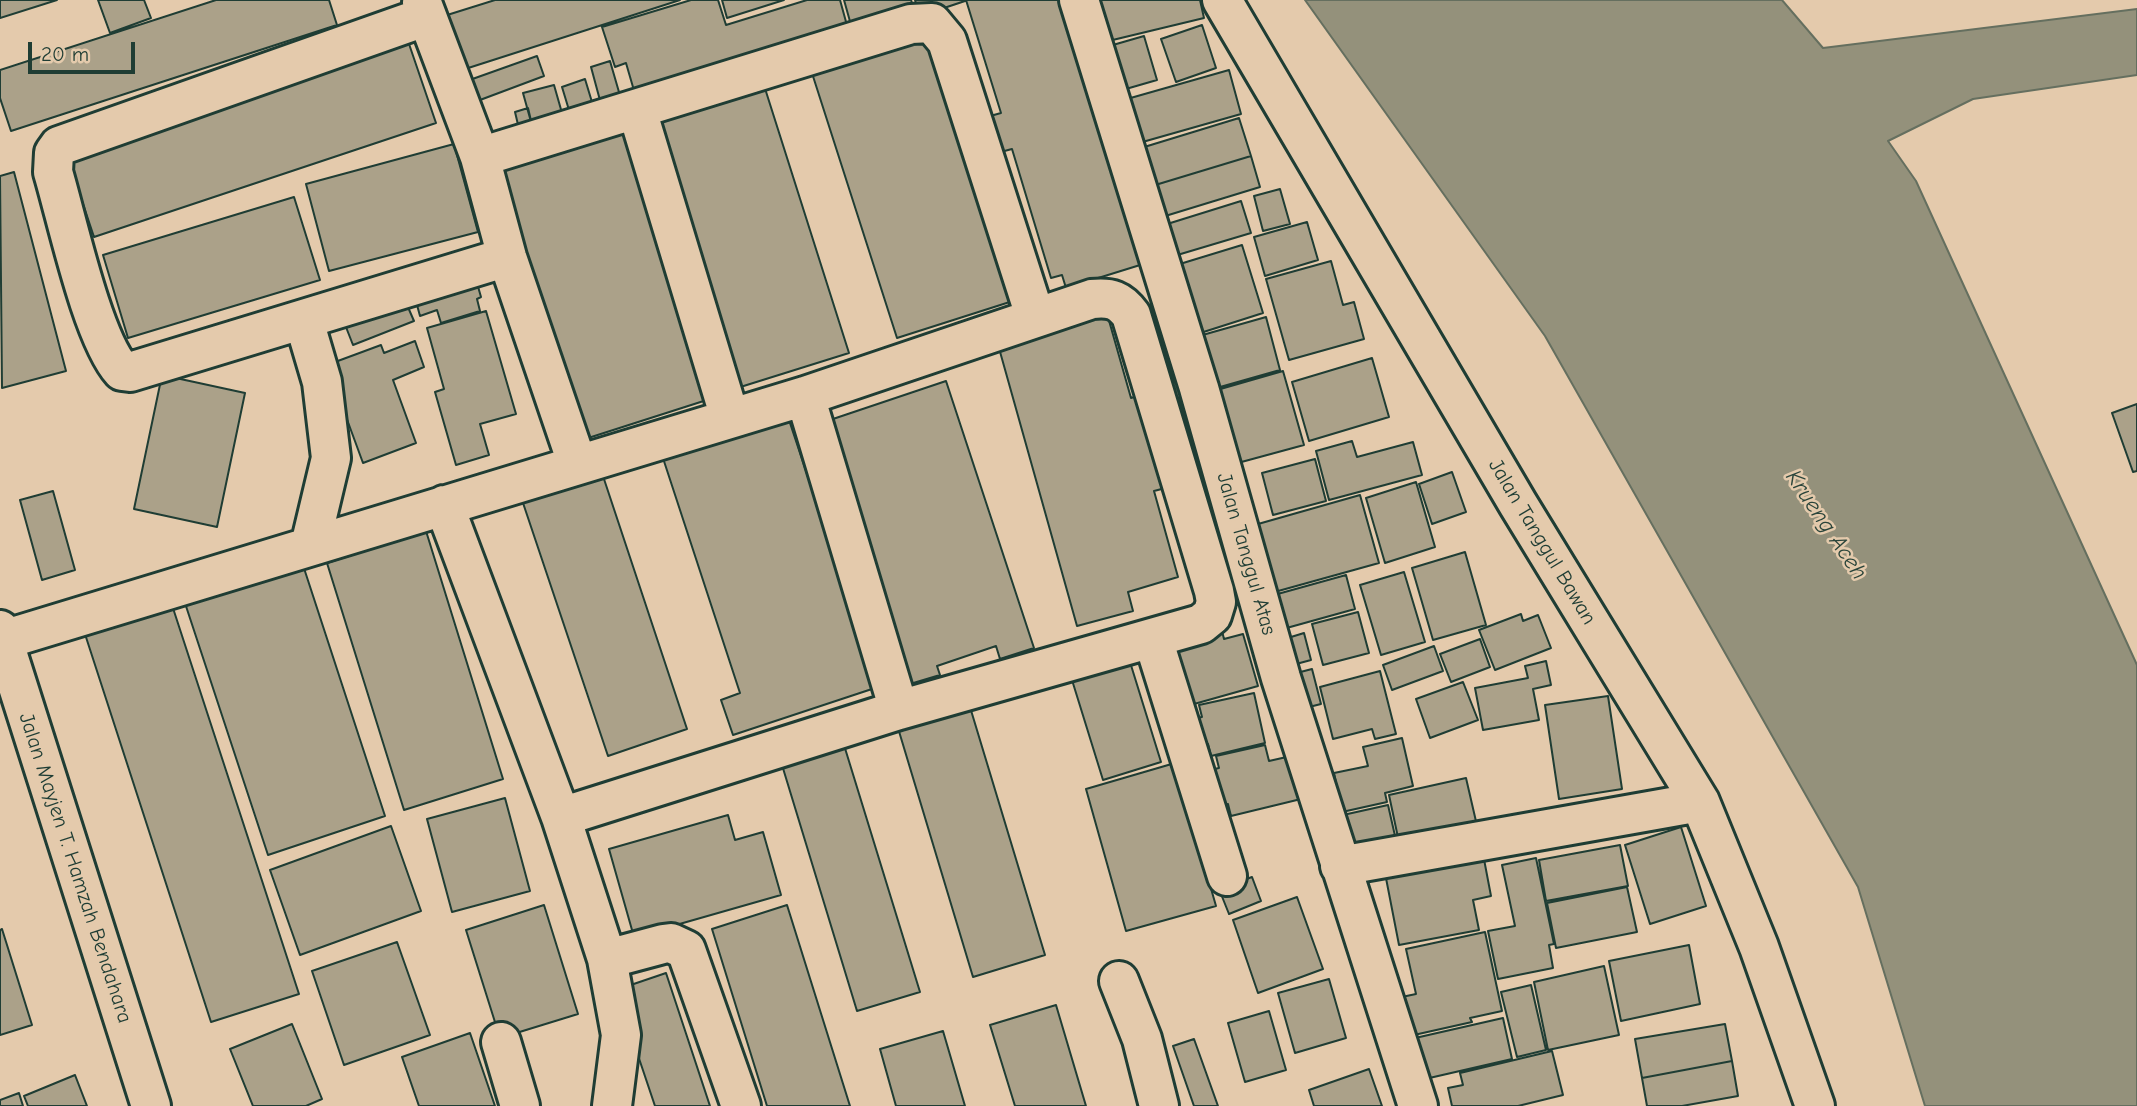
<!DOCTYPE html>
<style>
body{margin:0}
#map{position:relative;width:2137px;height:1106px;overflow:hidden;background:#e4caac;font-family:"Comic Neue",sans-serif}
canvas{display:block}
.scale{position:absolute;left:28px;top:42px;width:107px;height:32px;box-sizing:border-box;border:4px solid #1f3d34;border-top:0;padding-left:9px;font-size:21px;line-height:24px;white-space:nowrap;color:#1f3d34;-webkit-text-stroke:5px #e4caac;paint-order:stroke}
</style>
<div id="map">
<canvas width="2137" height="1106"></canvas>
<div class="scale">20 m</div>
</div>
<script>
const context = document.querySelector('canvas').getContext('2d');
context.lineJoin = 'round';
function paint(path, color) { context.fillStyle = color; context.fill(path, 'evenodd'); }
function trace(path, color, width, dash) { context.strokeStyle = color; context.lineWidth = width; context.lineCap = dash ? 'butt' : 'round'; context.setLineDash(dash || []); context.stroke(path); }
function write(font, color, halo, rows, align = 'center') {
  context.font = font + ' "Comic Neue",sans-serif'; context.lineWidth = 5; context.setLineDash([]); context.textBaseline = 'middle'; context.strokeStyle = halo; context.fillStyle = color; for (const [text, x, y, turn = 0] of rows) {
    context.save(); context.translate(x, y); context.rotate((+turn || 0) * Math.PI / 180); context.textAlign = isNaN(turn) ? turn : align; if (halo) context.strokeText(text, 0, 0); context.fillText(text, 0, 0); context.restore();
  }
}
const water = new Path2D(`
 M1305 0H1782L1823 48 2137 9V75L1973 99 1888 141 1916 181 2137 665V1106H1925L1858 887 1545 336Z`);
const building = new Path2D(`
 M0 0H57L0 18Z
 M98 0H144L151 18 110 33Z
 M216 0H329L337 25 11 131 0 98V70Z
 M495 0H680L462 70 444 16Z
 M691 0H718L726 25 807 0H840L848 29 635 94 626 63 615 67 602 27Z
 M722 0H784L727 18Z
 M844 0H911L913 6 851 25Z
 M915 0H965V1L920 16Z
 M966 0H1073L1153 261 1066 288 1062 275 1051 278 1012 149 993 154 983 118 1001 113Z
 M1102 0H1200L1204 18 1096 44 1087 4Z
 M1202 25 1216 68 1176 82 1161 39Z
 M931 32 1016 300 897 338 811 70Z
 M1144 36 1157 80 1112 93 1099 49Z
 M408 41 436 123 94 237 67 156Z
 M537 56 544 76 472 103 464 82Z
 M610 61 621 99 601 104 591 67Z
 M1229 70 1241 114 1139 143 1127 99Z
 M585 79 595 112 572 120 562 87Z
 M762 79 849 353 734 389 648 116Z
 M554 85 564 120 533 129 523 93Z
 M528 108 533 129 520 133 515 112Z
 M1239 118 1251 156 1152 186 1141 148Z
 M625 123 713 398 582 440 495 165Z
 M454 144 478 232 329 271 306 184Z
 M1251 156 1260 187 1162 217 1152 186Z
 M14 172 66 371 2 388 0 176Z
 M1280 189 1290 224 1263 231 1254 196Z
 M294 197 320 280 128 338 103 255Z
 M1241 201 1251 233 1174 256 1164 225Z
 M1307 222 1318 260 1265 276 1254 237Z
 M1242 245 1263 313 1191 336 1170 267Z
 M1331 261 1343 305 1354 302 1364 339 1289 360 1266 279Z
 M475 276 481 297 477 299 480 311 441 323 437 310 420 316 414 294Z
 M404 298 414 321 353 345 344 322Z
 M1106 310 1131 398 1147 393 1173 486 1154 491 1178 577 1128 592 1133 611 1077 626 997 341Z
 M486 311 516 414 480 424 489 455 456 465 435 392 444 389 427 328Z
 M1266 317 1280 370 1206 391 1192 338Z
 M415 341 424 367 393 380 416 443 363 463 327 365 381 345 384 353Z
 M1372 358 1389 417 1309 441 1292 382Z
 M1283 371 1304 445 1223 467 1203 394Z
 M162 375 245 393 217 527 134 509Z
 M946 381 1034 648 1000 659 996 646 937 666 940 675 910 684 824 422Z
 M1198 393 1211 439 1178 448 1166 401Z
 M2137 404V471L2133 472 2112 413Z
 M785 408 878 687 733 735 721 700 740 693 660 449Z
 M1352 441 1357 457 1413 442 1422 475 1329 500 1316 451Z
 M1315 459 1326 501 1273 515 1262 473Z
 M600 467 687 729 608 756 520 494Z
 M1452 472 1466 512 1432 524 1419 484Z
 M1416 482 1435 547 1385 563 1366 498Z
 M53 491 75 570 42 580 20 500Z
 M1360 495 1379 563 1271 593 1251 526Z
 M426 531 503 779 404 810 327 563Z
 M1465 552 1486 625 1433 640 1412 568Z
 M300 556 385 816 268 855 182 594Z
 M1404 572 1425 642 1381 655 1360 585Z
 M1346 575 1355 609 1283 629 1274 595Z
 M171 602 299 994 211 1022 84 631Z
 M1358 612 1369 653 1323 665 1312 624Z
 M1521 614 1523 621 1538 615 1551 648 1495 670 1479 630Z
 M1222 631 1224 639 1243 634 1258 686 1187 706 1170 646Z
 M1304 633 1311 660 1285 667 1278 641Z
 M1480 639 1490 667 1451 682 1440 654Z
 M1434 646 1443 671 1392 690 1383 665Z
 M1546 661 1551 685 1533 689 1539 720 1483 730 1475 688 1528 678 1525 666Z
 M1130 662 1161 762 1103 780 1072 680Z
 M1312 669 1321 704 1293 711 1285 676Z
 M1380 671 1396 734 1375 739 1372 729 1333 739 1320 687Z
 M1463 682 1478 720 1430 738 1416 699Z
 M1254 693 1265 743 1211 756 1208 744 1193 747 1186 720 1202 717 1199 705Z
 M1608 696 1622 789 1559 799 1545 705Z
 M970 707 1045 955 973 977 898 728Z
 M1402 738 1413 786 1385 793 1387 802 1342 812 1334 773 1368 766 1363 747Z
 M844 745 920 992 857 1011 782 765Z
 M1265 745 1269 761 1291 756 1301 799 1231 816 1228 804 1215 807 1206 771 1219 768 1216 756Z
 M1175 763 1216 906 1126 931 1086 789Z
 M1466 778 1478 830 1400 847 1389 795Z
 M505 798 530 891 452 912 427 819Z
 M1388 805 1398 849 1344 860 1334 817Z
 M728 815 735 840 763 832 781 895 634 937 609 849Z
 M391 826 421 911 300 955 270 870Z
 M1681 827 1706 906 1650 924 1625 845Z
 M1620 845 1628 886 1546 901 1539 860Z
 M1483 854 1491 896 1473 900 1479 930 1399 945 1385 873Z
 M1536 858 1554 944 1549 945 1553 968 1498 979 1488 931 1515 926 1502 865Z
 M1252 877 1261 901 1229 914 1219 889Z
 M1627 887 1637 932 1556 948 1547 903Z
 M1297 897 1323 969 1258 993 1233 920Z
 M544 905 578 1014 500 1038 466 930Z
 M787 905 850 1106H767L712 929Z
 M2 929 32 1025 0 1035V930Z
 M1485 932 1502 1011 1470 1018 1472 1022 1405 1037 1397 998 1416 994 1406 949Z
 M397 942 430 1035 344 1065 312 971Z
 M1689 945 1700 1004 1621 1021 1609 961Z
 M1604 966 1619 1035 1548 1050 1534 982Z
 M666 973 710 1106H655L616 990Z
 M1329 979 1346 1038 1295 1053 1278 993Z
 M1531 985 1546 1050 1517 1057 1501 992Z
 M1056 1005 1086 1106H1015L990 1025Z
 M1269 1011 1286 1070 1245 1082 1228 1023Z
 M1503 1018 1512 1059 1412 1082 1402 1041Z
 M292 1024 322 1099 306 1106H253L230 1049Z
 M1725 1024 1732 1061 1642 1078 1635 1039Z
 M943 1031 965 1106H896L880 1049Z
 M470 1033 495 1106H419L402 1057Z
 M1194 1039 1218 1106H1194L1173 1046Z
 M1552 1051 1563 1095 1518 1106H1452L1448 1088 1463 1085 1460 1073Z
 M1732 1061 1738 1096 1682 1106H1647L1642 1078Z
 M1369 1069 1382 1106H1314L1309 1090Z
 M75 1075 87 1106H28L24 1096Z
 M19 1093 23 1106H0V1100Z`);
const minor = new Path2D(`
 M1079 0 1199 388 1281 678 1418 1106
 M1222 0 1518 504 1700 802 1759 947 1815 1106
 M422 3 480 157 507 257 577 463
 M427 16 59 146 54 153 53 172C67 219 92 338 122 371L130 372 507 257
 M637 110 730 418
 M480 157 911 24 932 23 947 41 1035 316
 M304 321 322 382 331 458 310 546
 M805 396 899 710
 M444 505 561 817 607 959 621 1035 612 1106
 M0 630 151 1106
 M1153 639 1227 876
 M3 640 805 396 1092 299C1111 297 1120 300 1131 315L1214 591 1216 602 1212 615 1201 624 899 710 561 817
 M1340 866 1700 802
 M607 959 663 944 671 943 686 950 741 1106
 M1119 981 1142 1039 1159 1106
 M501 1042 520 1106`);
const streetNames = [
 ["Jalan Tanggul Bawan",1542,542,59],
 ["Jalan Tanggul Atas",1246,554,74],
 ["Jalan Mayjen T. Hamzah Bendahara",75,868,72]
];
const waterNames = [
 ["Krueng Aceh",1826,525,56]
];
paint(water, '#94917b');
trace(water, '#656f5f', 2);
paint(building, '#aba189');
trace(building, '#1f3d34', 2);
trace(minor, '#1f3d34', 44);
trace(minor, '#e4caac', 38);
write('21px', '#1f3d34', '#e4caac', streetNames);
write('italic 23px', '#2b453b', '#e4caac', waterNames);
</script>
